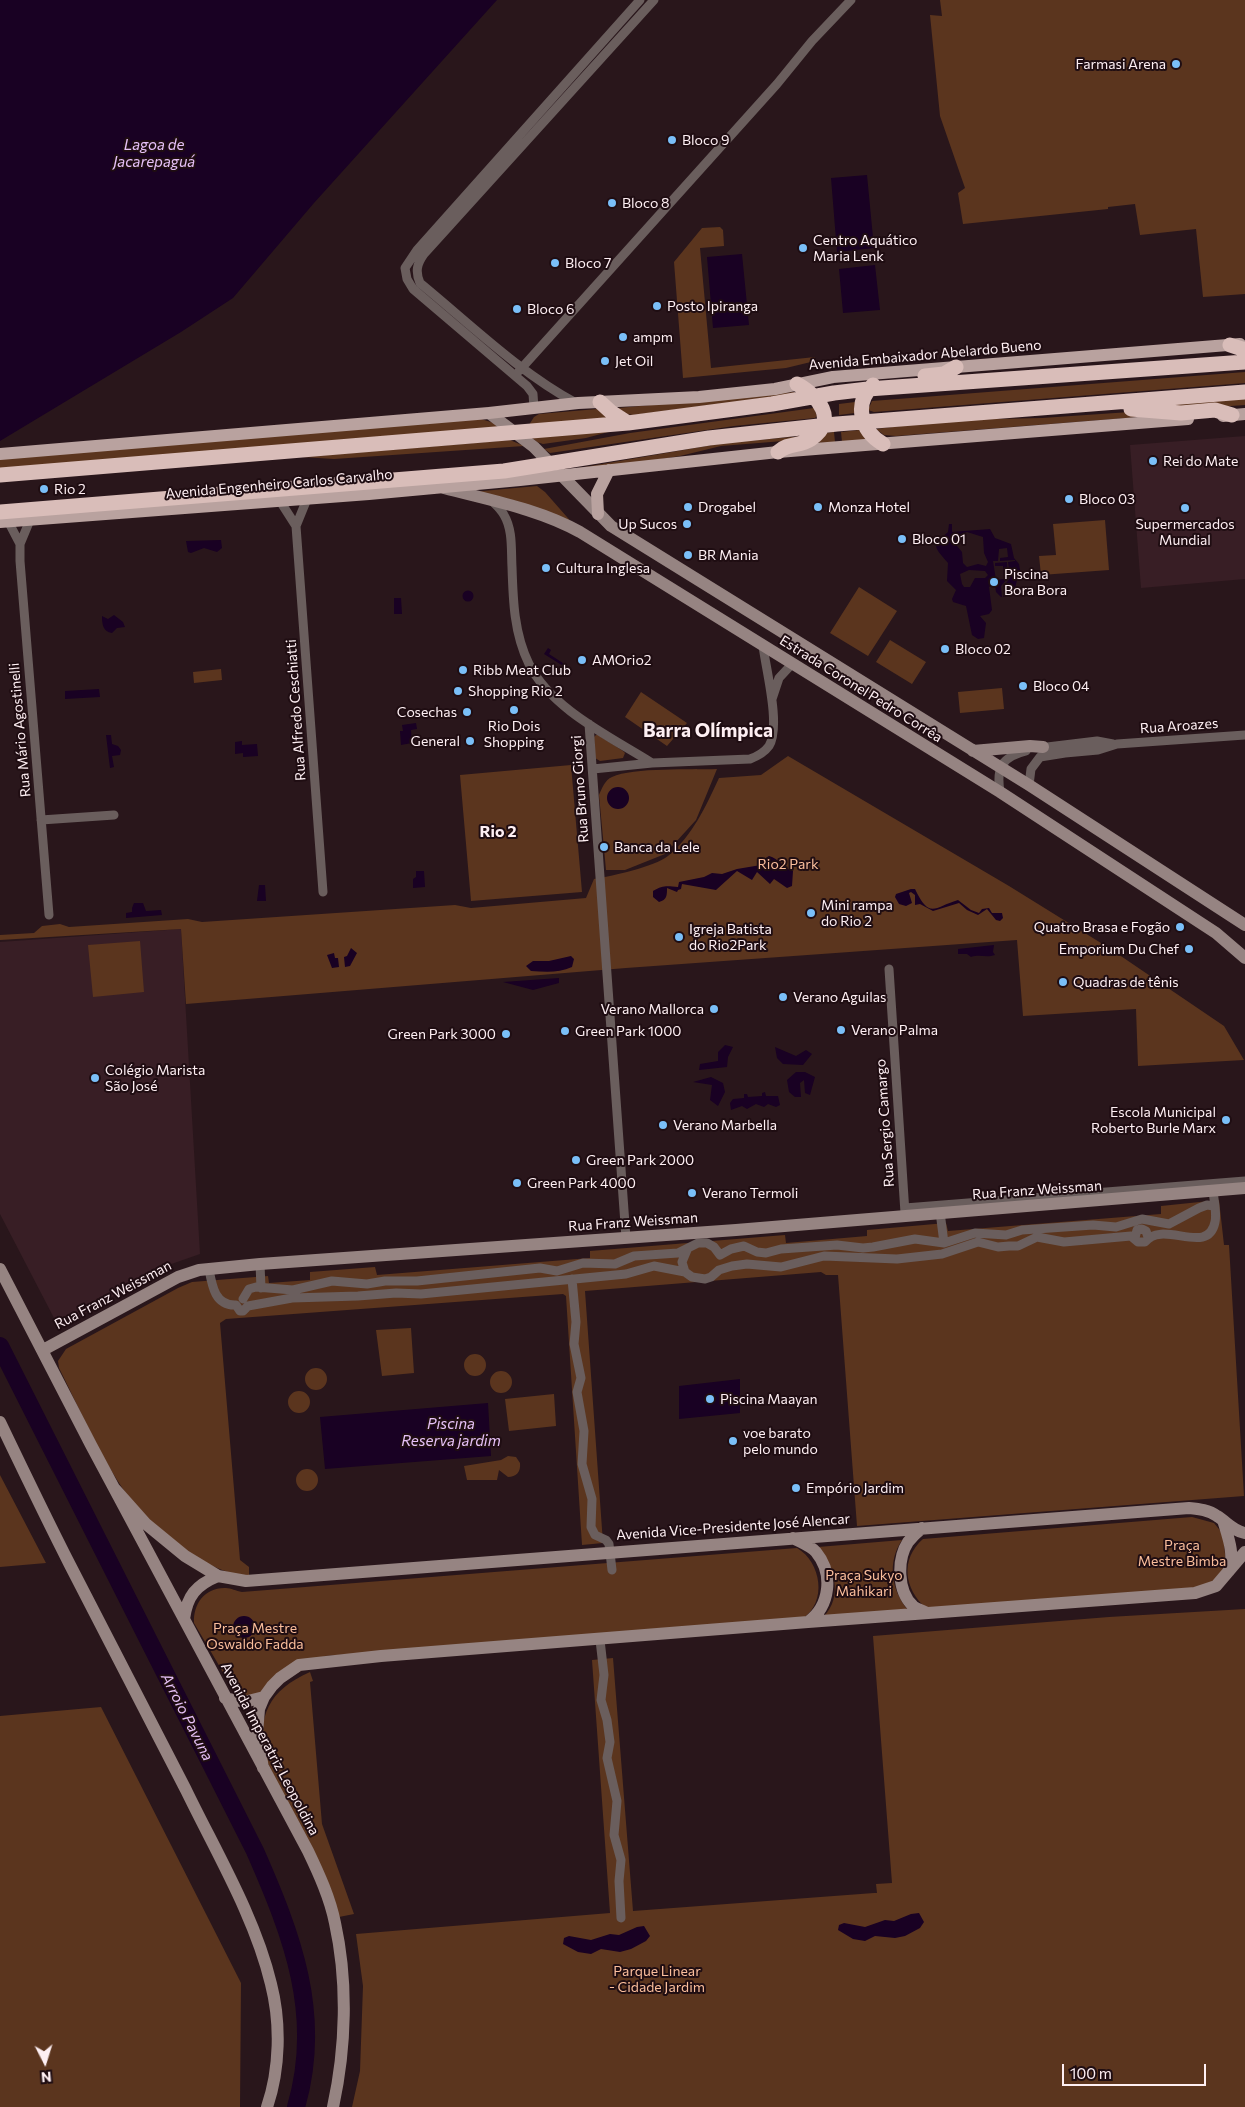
<!DOCTYPE html>
<meta charset="utf-8">
<style>
body{margin:0}
#map{position:relative;width:1245px;height:2107px;overflow:hidden;background:#29161b;font-family:Commissioner,sans-serif}
canvas{display:block}
.north{position:absolute;left:20px;top:2037px;width:50px;height:50px;-webkit-text-stroke:4px #1f0d12;paint-order:stroke;rotate:175deg;font-size:14px;font-weight:700;line-height:20px;text-align:center;color:#feeff3}
.north::after{content:'';display:block;margin:auto;width:18px;height:22px;background:#feeff3;clip-path:polygon(50% 0,100% 100%,50% 72%,0 100%)}
.scale{position:absolute;left:1062px;top:2064px;width:144px;height:22px;box-sizing:border-box;border:2px solid #feeff3;border-top:0;padding-left:6px;font-size:15px;line-height:18px;white-space:nowrap;color:#feeff3;-webkit-text-stroke:4px #1f0d12;paint-order:stroke}
</style>
<div id="map">
<canvas width="1245" height="2107"></canvas>
<div class="north">N</div>
<div class="scale">100 m</div>
</div>
<script>
const context = document.querySelector('canvas').getContext('2d');
context.lineJoin = 'round';
function paint(path, color) { context.fillStyle = color; context.fill(path, 'evenodd'); }
function trace(path, color, width, dash) { context.strokeStyle = color; context.lineWidth = width; context.lineCap = dash ? 'butt' : 'round'; context.setLineDash(dash || []); context.stroke(path); }
function write(font, color, halo, rows, align = 'center') {
  context.font = font + ' Commissioner,sans-serif'; context.lineWidth = 4; context.setLineDash([]); context.textBaseline = 'middle'; context.strokeStyle = halo; context.fillStyle = color; for (const [text, x, y, turn = 0] of rows) {
    context.save(); context.translate(x, y); context.rotate((+turn || 0) * Math.PI / 180); context.textAlign = isNaN(turn) ? turn : align; if (halo) context.strokeText(text, 0, 0); context.fillText(text, 0, 0); context.restore();
  }
}
const built = new Path2D(`
 M1245 436V579L1141 588 1130 445Z
 M181 929 200 1254 157 1269 68 1324 60 1323 54 1318 0 1214V942Z`);
const green = new Path2D(`
 M940 0H1245V294L1203 297 1196 229 1140 235 1135 204 1108 207V209L963 224 958 193 965 188 940 116 930 15 942 16Z
 M720 227 723 230 724 246 700 248 711 368 815 357V361L786 368 683 378 674 262 702 228Z
 M1245 372V383L874 412 868 410 872 401Z
 M794 392 797 394 633 415 627 414 618 408Z
 M1245 398V405L1188 409 1152 406Z
 M855 402V413L839 415V404Z
 M814 408 817 416 815 418 734 426 550 453 544 449 630 433Z
 M597 409 611 419 527 428 534 417 539 414Z
 M1130 412 1165 415 896 436 884 435 876 429 950 420 1042 418Z
 M481 419 494 423 498 428 0 470V458Z
 M623 428 586 438 543 444 537 442 532 438Z
 M859 430 866 438 864 440 842 442 841 432Z
 M834 432 835 442 819 443 825 433Z
 M803 436 796 440 721 446 680 456 606 468 567 470 724 443Z
 M510 440 524 446 334 459 302 457Z
 M537 486 545 492 574 525 472 492Z
 M1105 520 1109 570 1041 575 1039 556 1056 555 1053 524Z
 M859 587 897 611 868 656 830 633Z
 M890 640 926 662 912 684 876 662Z
 M221 669 222 680 194 683 193 672Z
 M1002 688 1004 709 960 713 958 692Z
 M641 692 687 723 667 746 625 717Z
 M596 735H598L623 751 625 753 623 758 600 761 595 758 594 737Z
 M788 756 1009 886 1109 948 1224 1026 1244 1060 1138 1066 1136 1009 1023 1016 1017 940 626 968 186 1004 181 929 0 940V935L34 933 42 926 60 924 69 927 188 919 202 922 455 905 471 908 586 898 594 879C612 876 654 867 668 856 693 835 706 806 719 778L761 775Z
 M571 765 582 892 471 901 460 775Z
 M717 769 696 820 665 854 625 870H606L599 795C602 788 605 780 612 777 633 767 693 770 717 769Z
 M140 941 144 992 93 997 88 945Z
 M1219 1200 1224 1245H1229L1244 1496 857 1526 838 1275H826L821 1272 585 1291 603 1543 582 1545 566 1296 563 1294 226 1319 220 1323 240 1560 249 1567V1578C210 1570 169 1545 142 1514 107 1473 83 1416 59 1368L58 1361 66 1349 178 1288 192 1282 268 1276 269 1283 310 1280V1272L375 1267 377 1275 590 1258V1251L785 1235 786 1243 867 1236V1230L946 1223 948 1231 1161 1214V1206Z
 M411 1328 414 1373 382 1376 376 1330Z
 M464 1365a11 11 0 1 1 22 0a11 11 0 1 1-22 0Z
 M305 1379a11 11 0 1 1 22 0a11 11 0 1 1-22 0Z
 M490 1382a11 11 0 1 1 22 0a11 11 0 1 1-22 0Z
 M288 1402a11 11 0 1 1 22 0a11 11 0 1 1-22 0Z
 M554 1394 556 1426 509 1431 505 1399Z
 M508 1456 516 1457 520 1463C521 1472 516 1477 508 1477L499 1470 497 1480H467L464 1466 501 1460Z
 M296 1480a11 11 0 1 1 22 0a11 11 0 1 1-22 0Z
 M0 1475 46 1563 0 1567Z
 M1192 1517 1214 1523 1223 1534 1226 1564 1219 1577 1205 1587 926 1608C904 1589 900 1559 923 1539Z
 M902 1540C887 1562 891 1590 908 1610L823 1617C844 1597 834 1566 818 1547Z
 M797 1548C821 1562 828 1602 802 1619L325 1656 262 1695 237 1696 194 1623C193 1604 205 1587 226 1588 231 1588 236 1591 242 1592Z
 M1245 1609V2107H352L360 2071 363 1986 356 1934 610 1913 592 1660 613 1658 633 1911 874 1893H877L876 1884 892 1883 873 1636 1109 1617Z
 M310 1672 313 1681 310 1682 322 1824 354 1914 339 1917 266 1759C256 1716 269 1690 310 1672Z
 M101 1707 241 1983 240 2107H0V1716Z`);
const water = new Path2D(`
 M0 0H497L314 203 233 298 181 332 0 441Z
 M867 175 874 248 837 252 831 178Z
 M742 254 749 325 713 328 707 257Z
 M875 265 880 310 843 313 839 269Z
 M949 524H952V532L990 529 995 538 1011 544 1014 558 1019 564 1020 570 1016 571 1017 580 1013 596 1001 597 996 592 995 585 993 584 989 587 992 610 989 614 980 616 986 623 984 638 978 639 972 635 966 606 953 602 952 599 956 590 947 581 948 563C935 547 930 547 948 532ZM967 532 983 537 984 553 988 562 986 566 978 564 967 567 963 563 962 552 957 546 956 541 959 535ZM969 570 985 571 988 575 985 578H975L970 587H964L962 584 960 574Z
 M221 540 222 548 217 552 204 548 191 553 188 552 186 541Z
 M462.5 596a5.5 5.5 0 1 1 11 0a5.5 5.5 0 1 1-11 0Z
 M394 598H401L402 614H394Z
 M114 615 123 622 125 627 117 628 112 633C103 632 102 624 102 616L108 619Z
 M548 648 551 650 549 654 569 667 568 669 544 654Z
 M99 689 100 697 65 699V691Z
 M416 723 417 729 411 730 412 743 401 745 400 731H403L402 725Z
 M106 735H111L112 744 118 746 121 750 120 755 112 756 114 767 110 768Z
 M242 741V745L257 744 258 756 243 757V753L235 754V742Z
 M607 798a11 11 0 1 1 22 0a11 11 0 1 1-22 0Z
 M769 856C779 858 783 869 793 871L792 886 787 888 774 879 770 884 757 872 752 880 737 871 716 890 682 884 681 889 678 890 677 892 667 888C667 895 667 900 659 902L653 897V891C663 885 667 886 678 887L679 882 704 877 712 873 722 874 737 869 761 865V861Z
 M416 871H424L425 887 413 888V879L416 877Z
 M259 885H265L266 901H257Z
 M911 889H915C930 920 934 907 958 900L971 910 979 913 982 909 989 908 992 913H1002L1003 918 1000 921 996 920 987 909 978 915 967 910 959 903 933 911 920 904 915 905V895L911 892 909 893 912 903 906 906 899 904 895 897 896 894Z
 M134 903H143L146 911 161 910 162 915 126 918V913L132 912V908Z
 M994 945 993 952 995 955C986 958 980 954 971 957L967 954H958V949Z
 M351 948 357 953 350 966 345 967 344 957 347 956Z
 M334 953 335 958H338L339 967 332 968 327 955Z
 M571 956 574 959 572 967C559 973 546 972 531 971L526 966 533 961H549Z
 M559 978V983L533 990 503 982Z
 M725 1045 733 1047 728 1057 727 1067 699 1070 700 1064 718 1061V1052Z
 M775 1047 796 1056 806 1050 812 1054 803 1065 783 1064 777 1058Z
 M796 1072H805L815 1077 810 1095 805 1093 804 1080 800 1083 801 1097H795L789 1092 787 1080Z
 M711 1077 723 1083 725 1092 718 1106 710 1100 712 1085 693 1082Z
 M765 1092 766 1096H778L780 1105 776 1107 768 1104 764 1107 756 1104 747 1109 742 1106 731 1110 730 1103 733 1099 744 1098V1094H747L748 1097 762 1096V1093Z
 M740 1379V1413L679 1419V1386Z
 M488 1403 491 1456 325 1469 320 1417Z
 M233 1627a11 11 0 1 1 22 0a11 11 0 1 1-22 0Z
 M919 1913 924 1922 920 1928 905 1936 895 1938 875 1936 865 1941 853 1939 838 1930 839 1925 844 1923 865 1927 885 1920 894 1921 911 1914Z
 M644 1926 650 1936 646 1941 631 1949 620 1952 601 1949 591 1954 578 1952 563 1944 564 1938 569 1936 591 1940 610 1934 619 1935 637 1927Z`);
const pier = new Path2D(`
 M1007 548 1008 557 1000 558V561L1015 560V561L1008 562 1010 578 1003 587 1010 586 1011 595H1004L1002 598 1001 586 1008 578 1007 562 995 563V566H1003L1004 579 996 580 993 561H998L999 549Z`);
const river = new Path2D(`
 M0 1346 255 1851C292 1935 323 2015 296 2107`);
const street = new Path2D(`
 M519 371 777 84 812 41 851 0
 M576 403C520 373 470 324 420 283 415 271 417 264 424 254L654 0
 M534 408 533 394 527 386 413 289 407 279 405 268 417 250 640 0
 M307 499 296 526 323 892
 M280 501 296 526
 M492 501C496 505 501 509 504 515 513 530 511 550 512 567 513 600 514 634 529 664 551 709 611 737 652 763
 M30 520 20 544V561L49 915
 M8 521 20 544
 M772 699 779 678 792 664
 M589 724 626 1238
 M1039 748 1097 741 1113 744
 M593 769 652 763 750 759C758 756 764 753 769 746 781 726 766 670 763 646
 M1029 785 1031 769 1040 757 1065 753 1098 750 1117 744 1245 735
 M1000 792C996 767 1002 757 1026 751
 M41 820 114 815
 M889 969 905 1213
 M905 1208 1245 1181
 M940 1212 944 1243
 M1135 1238 1137 1230 1142 1229 1146 1231 1148 1237
 M260 1264 261 1288
 M209 1269C212 1286 215 1306 236 1305L240 1311H243L248 1306 292 1298 358 1296 396 1293 421 1294 626 1274 654 1266 685 1272 692 1277 705 1279 711 1277 719 1270 732 1266 747 1264 781 1267 824 1256 897 1259 942 1254 978 1242 998 1247 1009 1246H1018L1037 1237 1064 1242 1131 1236 1138 1242H1145C1163 1219 1208 1257 1215 1222 1217 1213 1214 1201 1213 1191
 M685 1272 682 1262 687 1250
 M572 1279 576 1322 574 1344 581 1378 577 1392 584 1431 582 1464 592 1499 591 1527 595 1535 606 1540 609 1544 612 1570
 M243 1299 249 1289 256 1287 293 1290 332 1281 367 1284 385 1281H417L540 1268 557 1271 583 1263 615 1264 634 1256 678 1253 698 1243H707L714 1247 720 1255 731 1249 744 1246 757 1252 766 1253 781 1249 837 1245 863 1248 873 1247 915 1239 944 1243 975 1233 1006 1235 1022 1230 1093 1225 1116 1227 1142 1219 1169 1224 1199 1208 1207 1205 1214 1206
 M600 1640 604 1675 601 1700 607 1720 610 1742 607 1758 617 1801 614 1835 621 1860 619 1881 621 1918`);
const secondary = new Path2D(`
 M489 413 534 447 611 526 1029 785 1245 925
 M444 488C489 500 539 509 580 532L1000 792 1216 933 1245 958
 M973 751 1030 746 1043 747
 M0 1269 91 1445 308 1851C319 1874 330 1898 335 1923 348 1982 346 2048 333 2107
 M43 1350 178 1277 199 1270 260 1264 736 1230 1245 1188
 M0 1422C23 1470 46 1518 70 1565 108 1640 148 1715 186 1790 216 1852 255 1917 271 1984 281 2023 280 2069 267 2107
 M114 1488 146 1524 185 1556 218 1576 246 1581 1189 1508C1199 1509 1209 1510 1217 1516 1227 1522 1233 1531 1245 1533
 M1223 1520C1228 1537 1235 1554 1229 1571
 M922 1528C917 1532 912 1537 908 1542 897 1559 897 1591 913 1606 917 1609 923 1611 927 1613
 M793 1538C800 1542 811 1546 816 1552 834 1574 830 1606 808 1622
 M184 1619C187 1596 196 1585 218 1576
 M225 1698 244 1702 264 1697
 M263 1768 257 1734 259 1709 264 1697 272 1686 280 1678 299 1665 381 1656 808 1622 1195 1593 1216 1586 1245 1552`);
const primary = new Path2D(`
 M1223 416 1245 414
 M0 454 489 413 578 403 699 397 775 389 833 377 1240 344
 M598 514 597 494 609 470
 M0 522 369 494 520 480 778 452 1188 419`);
const highway = new Path2D(`
 M1230 345 1245 350
 M925 376 944 374 956 367
 M873 385C853 404 861 431 883 444
 M600 402 611 412 628 423
 M1131 409 1181 413 1215 410 1232 415
 M778 452C789 442 799 447 811 439 839 420 818 396 797 384
 M0 475 628 423 772 404 834 393 868 389 1245 362
 M0 512 504 471 709 438 837 424 1245 392`);
const markers = [
 [1176,64,5,"#7abff8"],
 [672,140,5,"#7abff8"],
 [612,203,5,"#7abff8"],
 [803,248,5,"#7abff8"],
 [555,263,5,"#7abff8"],
 [657,306,5,"#7abff8"],
 [517,309,5,"#7abff8"],
 [623,337,5,"#7abff8"],
 [605,361,5,"#7abff8"],
 [1153,461,5,"#7abff8"],
 [44,489,5,"#7abff8"],
 [1069,499,5,"#7abff8"],
 [688,507,5,"#7abff8"],
 [818,507,5,"#7abff8"],
 [1185,508,5,"#7abff8"],
 [687,524,5,"#7abff8"],
 [902,539,5,"#7abff8"],
 [688,555,5,"#7abff8"],
 [546,568,5,"#7abff8"],
 [994,582,5,"#7abff8"],
 [945,649,5,"#7abff8"],
 [582,660,5,"#7abff8"],
 [463,670,5,"#7abff8"],
 [1023,686,5,"#7abff8"],
 [458,691,5,"#7abff8"],
 [514,710,5,"#7abff8"],
 [467,712,5,"#7abff8"],
 [470,741,5,"#7abff8"],
 [604,847,5,"#7abff8"],
 [811,913,5,"#7abff8"],
 [1180,927,5,"#7abff8"],
 [679,937,5,"#7abff8"],
 [1189,949,5,"#7abff8"],
 [1063,982,5,"#7abff8"],
 [783,997,5,"#7abff8"],
 [714,1009,5,"#7abff8"],
 [841,1030,5,"#7abff8"],
 [565,1031,5,"#7abff8"],
 [506,1034,5,"#7abff8"],
 [95,1078,5,"#7abff8"],
 [1226,1120,5,"#7abff8"],
 [663,1125,5,"#7abff8"],
 [576,1160,5,"#7abff8"],
 [517,1183,5,"#7abff8"],
 [692,1193,5,"#7abff8"],
 [710,1399,5,"#7abff8"],
 [733,1441,5,"#7abff8"],
 [796,1488,5,"#7abff8"]
];
const poiNames = [
 ["Farmasi Arena",1166,64,"right"],
 ["Bloco 9",682,140],
 ["Bloco 8",622,203],
 ["Centro Aquático",813,240],
 ["Maria Lenk",813,256],
 ["Bloco 7",565,263],
 ["Posto Ipiranga",667,306],
 ["Bloco 6",527,309],
 ["ampm",633,337],
 ["Jet Oil",615,361],
 ["Rei do Mate",1163,461],
 ["Rio 2",54,489],
 ["Bloco 03",1079,499],
 ["Drogabel",698,507],
 ["Monza Hotel",828,507],
 ["Up Sucos",677,524,"right"],
 ["Supermercados",1185,524,"center"],
 ["Mundial",1185,540,"center"],
 ["Bloco 01",912,539],
 ["BR Mania",698,555],
 ["Cultura Inglesa",556,568],
 ["Piscina",1004,574],
 ["Bora Bora",1004,590],
 ["Bloco 02",955,649],
 ["AMOrio2",592,660],
 ["Ribb Meat Club",473,670],
 ["Bloco 04",1033,686],
 ["Shopping Rio 2",468,691],
 ["Cosechas",457,712,"right"],
 ["Rio Dois",514,726,"center"],
 ["Shopping",514,742,"center"],
 ["General",460,741,"right"],
 ["Banca da Lele",614,847],
 ["Mini rampa",821,905],
 ["do Rio 2",821,921],
 ["Quatro Brasa e Fogão",1170,927,"right"],
 ["Igreja Batista",689,929],
 ["do Rio2Park",689,945],
 ["Emporium Du Chef",1179,949,"right"],
 ["Quadras de tênis",1073,982],
 ["Verano Aguilas",793,997],
 ["Verano Mallorca",704,1009,"right"],
 ["Verano Palma",851,1030],
 ["Green Park 1000",575,1031],
 ["Green Park 3000",496,1034,"right"],
 ["Colégio Marista",105,1070],
 ["São José",105,1086],
 ["Escola Municipal",1216,1112,"right"],
 ["Roberto Burle Marx",1216,1128,"right"],
 ["Verano Marbella",673,1125],
 ["Green Park 2000",586,1160],
 ["Green Park 4000",527,1183],
 ["Verano Termoli",702,1193],
 ["Piscina Maayan",720,1399],
 ["voe barato",743,1433],
 ["pelo mundo",743,1449],
 ["Empório Jardim",806,1488]
];
const streetNames = [
 ["Avenida Embaixador Abelardo Bueno",925,355,-5],
 ["Avenida Engenheiro Carlos Carvalho",279,484,-5],
 ["Estrada Coronel Pedro Corrêa",861,689,32],
 ["Rua Alfredo Ceschiatti",296,710,-94],
 ["Rua Aroazes",1179,726,-4],
 ["Rua Mário Agostinelli",20,730,-95],
 ["Rua Bruno Giorgi",580,789,-94],
 ["Rua Sergio Camargo",885,1123,-94],
 ["Rua Franz Weissman",1037,1190,-4],
 ["Rua Franz Weissman",633,1222,-4],
 ["Rua Franz Weissman",113,1295,-28],
 ["Avenida Vice-Presidente José Alencar",733,1527,-4],
 ["Avenida Imperatriz Leopoldina",270,1749,62]
];
const parkNames = [
 ["Rio2 Park",788,864],
 ["Praça",1182,1545],
 ["Mestre Bimba",1182,1561],
 ["Praça Sukyo",864,1575],
 ["Mahikari",864,1591],
 ["Praça Mestre",255,1628],
 ["Oswaldo Fadda",255,1644],
 ["Parque Linear",657,1971],
 ["- Cidade Jardim",657,1987]
];
const waterNames = [
 ["Lagoa de",154,145],
 ["Jacarepaguá",154,162],
 ["Piscina",451,1424],
 ["Reserva jardim",451,1441],
 ["Arroio Pavuna",187,1717,63]
];
const quarterNames = [
 ["Rio 2",498,832]
];
const districtNames = [
 ["Barra Olímpica",708,731]
];
paint(built, '#381e25');
paint(green, '#5b351e');
paint(water, '#190123');
paint(pier, '#29161b');
trace(river, '#190123', 18);
trace(street, '#6a5e5d', 9);
trace(secondary, '#968482', 12);
trace(primary, '#b9a29f', 12);
trace(highway, '#d9bdb9', 15);
for (const [x, y, r, color] of markers) { const dot = new Path2D(); dot.arc(x, y, r, 0, 2 * Math.PI); context.fillStyle = color; context.fill(dot); trace(dot, '#1f0d12', 2); }
write('14px', '#feeff3', '#1f0d12', poiNames, 'left');
write('14px', '#feeff3', '#1f0d12', streetNames);
write('14px', '#fbbe9c', '#1f0d12', parkNames);
write('italic 15px', '#e6c1f7', '#1f0d12', waterNames);
write('bold 16px', '#feeff3', '#1f0d12', quarterNames);
write('bold 19px', '#feeff3', '#1f0d12', districtNames);
</script>
